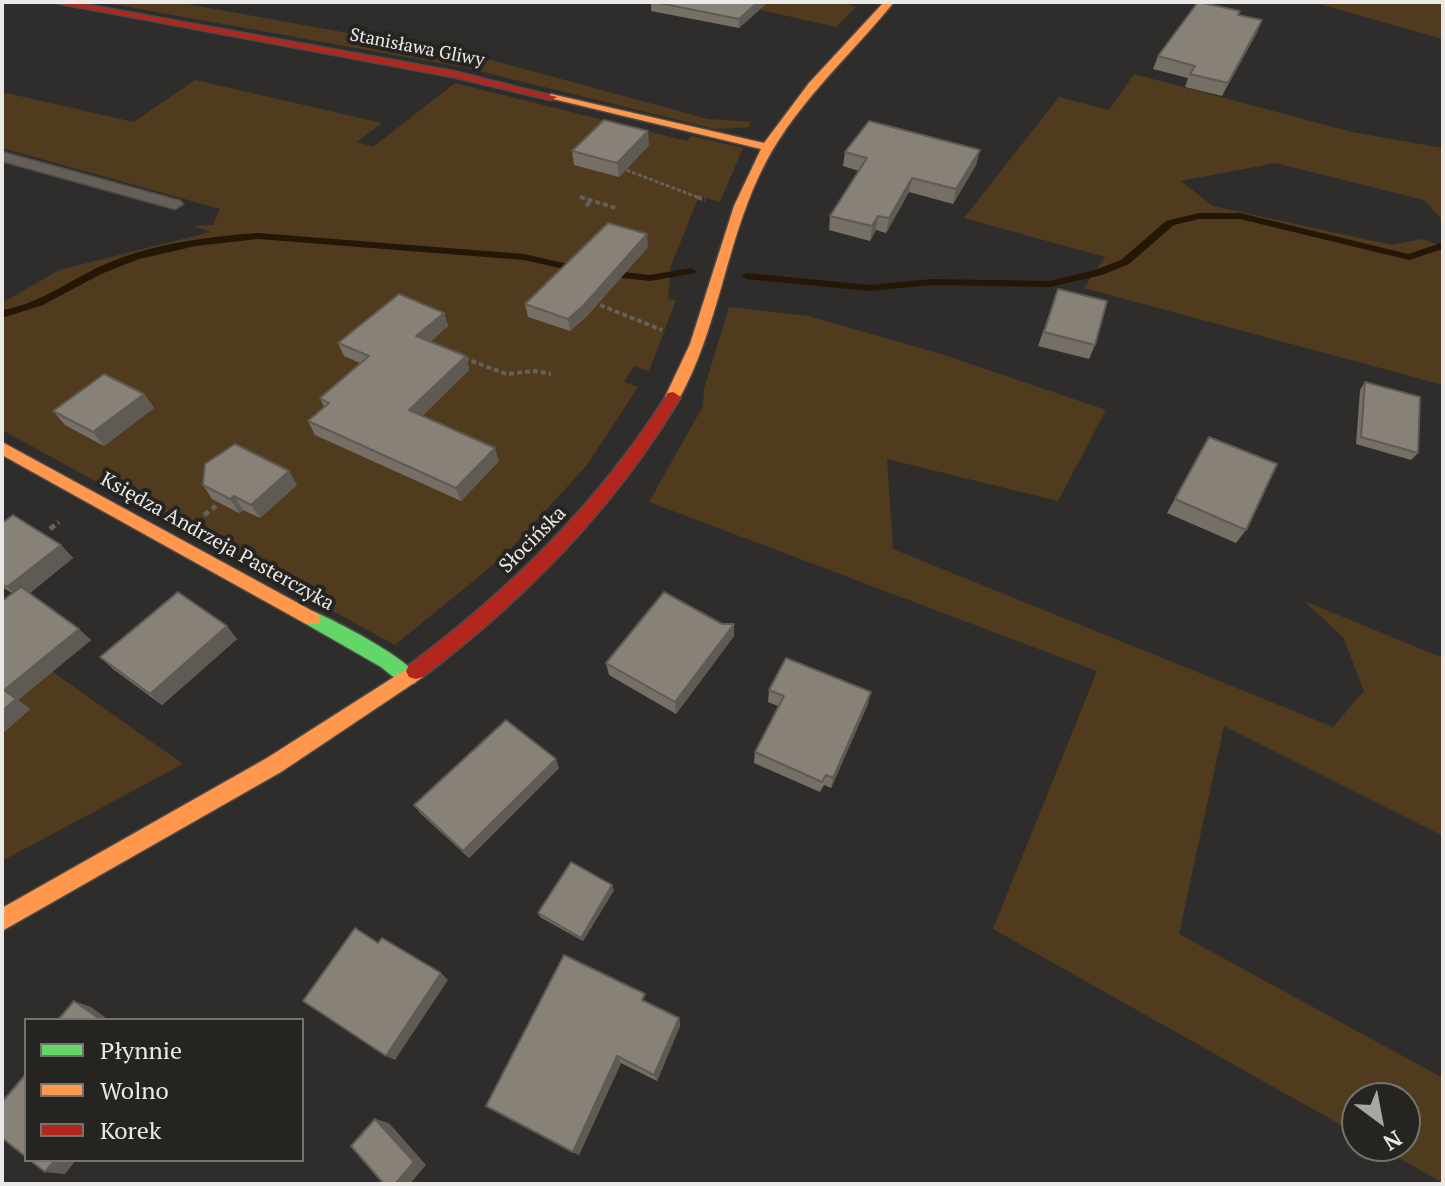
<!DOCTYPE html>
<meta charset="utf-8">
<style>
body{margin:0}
#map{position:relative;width:1445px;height:1186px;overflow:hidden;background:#2f2d2b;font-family:"PT Serif",serif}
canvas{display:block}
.frame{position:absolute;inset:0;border:4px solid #ebe9e7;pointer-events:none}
.legend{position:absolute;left:24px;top:1018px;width:280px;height:144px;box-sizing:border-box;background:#262421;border:2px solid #757370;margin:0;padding:10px 14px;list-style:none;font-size:24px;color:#ebe9e7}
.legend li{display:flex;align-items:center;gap:16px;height:40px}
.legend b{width:40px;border:2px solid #757370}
.north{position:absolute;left:1341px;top:1082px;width:80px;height:80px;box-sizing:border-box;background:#262421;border:2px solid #757370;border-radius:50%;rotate:148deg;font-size:22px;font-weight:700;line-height:32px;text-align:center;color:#ebe9e7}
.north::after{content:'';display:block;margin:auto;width:28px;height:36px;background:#a9a7a5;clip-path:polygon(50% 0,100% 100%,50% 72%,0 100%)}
</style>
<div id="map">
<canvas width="1445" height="1186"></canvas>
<div class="frame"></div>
<ul class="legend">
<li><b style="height:10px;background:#63d668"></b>Płynnie</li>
<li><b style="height:10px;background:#ff974d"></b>Wolno</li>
<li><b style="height:10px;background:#b3261e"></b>Korek</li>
</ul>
<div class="north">N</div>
</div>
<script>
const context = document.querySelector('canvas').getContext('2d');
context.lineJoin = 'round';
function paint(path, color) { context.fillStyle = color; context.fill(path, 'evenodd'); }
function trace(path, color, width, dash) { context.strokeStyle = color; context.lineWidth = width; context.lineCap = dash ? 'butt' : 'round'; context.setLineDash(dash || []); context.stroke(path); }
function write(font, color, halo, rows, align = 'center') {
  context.font = font + ' "PT Serif",serif'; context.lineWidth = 8; context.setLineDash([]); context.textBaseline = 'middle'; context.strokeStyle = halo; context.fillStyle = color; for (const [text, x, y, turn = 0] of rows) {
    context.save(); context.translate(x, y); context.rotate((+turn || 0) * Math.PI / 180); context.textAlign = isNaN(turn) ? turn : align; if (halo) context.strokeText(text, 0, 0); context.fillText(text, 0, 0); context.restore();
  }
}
const green = new Path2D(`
 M101 2H176L480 57 708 119 751 122 749 127 715 129 467 68Z
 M726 2H850L849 5 856 7 836 27Z
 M1312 2H1443V39Z
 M1134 74 1352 132 1443 148V221L1424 200 1275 163 1181 181 1213 206 1392 245 1422 239 1443 246V385L1084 288 1105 257 964 218 1059 97 1109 110Z
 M195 80 382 123 357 142 373 147 455 83 687 141 691 136 743 148 720 202 699 196 671 266 668 299 676 300 651 366 648 371 634 366 624 382 638 387 587 465 504 556 395 645 2 430V303L59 270 211 232 194 226 213 225 220 209 2 148V92L134 122Z
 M729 307 808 316 944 355 1106 410 1058 501 887 459 893 549 1333 727 1364 691 1343 637 1304 601 1443 658V836L1224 726 1179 934 1443 1078V1183L1378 1146H1405V1098H1357V1134L993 929 1097 671 649 502 703 406 704 389Z
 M2 636 183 764 2 861Z`);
const stream = new Path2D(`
 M1199 213H1240L1408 254 1441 243 1443 249 1409 260 1240 219H1199L1174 225 1129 264 1102 275 1050 287 932 285 870 291 746 279 741 276 746 273 870 285 932 279 1050 281 1095 270 1121 260 1166 221Z
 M258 233 524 254 585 268 586 270 581 273 524 260 258 239 196 246 139 259 101 274 43 305 2 318V310C41 304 72 278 108 263 155 243 207 237 258 233Z
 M691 268 696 271 695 273 650 281 605 276 600 273 605 270 650 275Z`);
const pathFar2 = new Path2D(`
 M621 168 702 199
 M580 197 586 199`);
const pathFar1 = new Path2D(`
 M580 197 616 208
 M697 197 705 200
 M586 206 592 200
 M600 305 662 330
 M464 358 506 374 535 371 551 374`);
const path = new Path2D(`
 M204 515 216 506
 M50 529 59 522`);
const lane = new Path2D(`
 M2 152 180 201 183 204 175 209 2 161Z`);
const fast = new Path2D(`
 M312 611C333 619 409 659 418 677L415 683 408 685 401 683 381 667 306 624 303 619 306 614Z`);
const slow = new Path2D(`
 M884 2H894C847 60 791 107 759 176 725 248 718 330 678 401H668L665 397 690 344 734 206 761 149 545 97 551 94 764 143 809 83Z
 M2 442 318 614 321 619 318 624H306L2 455Z
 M416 663 423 665 426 671 423 677 281 772 2 931V908L267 758Z`);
const jam = new Path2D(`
 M51 2H72L453 71 557 97 551 100 453 77Z
 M673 392 681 397C614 509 526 598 423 677L416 679 409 677 406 671 409 665C512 588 599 502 668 393Z`);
const wall = new Path2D(`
 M651 2H768L739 28 651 11Z
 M1239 15 1262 20 1222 96 1185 87 1188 78 1153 69 1158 56Z
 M649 145 619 177 574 165 572 151Z
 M980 150 976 165 953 204 909 192 886 233 876 230 870 241 829 230 830 216 859 171 843 166 845 152Z
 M648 247 586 317 570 331 528 317 525 304Z
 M1058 289 1095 345 1089 359 1038 346Z
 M444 313 448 326 430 342 466 356 469 370 422 416 499 461 461 501 315 435 308 421 324 407 320 398 360 363 344 356 338 343Z
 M1365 382 1418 453 1411 460 1356 444 1360 390Z
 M144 394 154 408 104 446 65 425 53 411Z
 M1209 437 1246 530 1236 543 1167 513Z
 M203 485H297L260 518 243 510 239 513 212 499Z
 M2 523 61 545 73 558 30 593 91 640 18 700 30 709 2 734V601L12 593 2 587Z
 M722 624H734V636L676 714 609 675 606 663Z
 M237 639 162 705 113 669 100 657Z
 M769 690 868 704 831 788 824 785 820 792 754 763 755 752 778 706 768 702Z
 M559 768 469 858 420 813 414 805Z
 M614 890 583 941 540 917 538 913Z
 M647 1002 679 1018 680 1026 657 1081 621 1063 579 1155 486 1106Z`);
const shadedWall = new Path2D(`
 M758 2H768L739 28V19Z
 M1262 20 1257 33 1222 96 1228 83Z
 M648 131 649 145 619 177 617 163Z
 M980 150 976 165 953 204 956 189Z
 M912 178 909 192 886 233 889 218Z
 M878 216 876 230 870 241 872 226Z
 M647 234 648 247 586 317 570 331 568 319Z
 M444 313 448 326 421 350 416 336Z
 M466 356 469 370 414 424 409 410Z
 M144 394 154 408 104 446 93 432Z
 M495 448 499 461 461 501 456 488Z
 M289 471 297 485 260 518 251 505Z
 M234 496 243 510 239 513 230 499Z
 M61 545 73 558 21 600 7 587Z
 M734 624V636L676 714 675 702Z
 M227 626 237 639 162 705 150 694Z
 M79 629 91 640 18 700 30 709 2 734 4 690Z
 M871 692 868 704 831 788 833 778Z
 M556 759 559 768 469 858 463 851Z
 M612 885 614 890 583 941 581 938Z
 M441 973 448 980 395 1060 386 1056Z
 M74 1001 91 1007 109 1020H101Z
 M679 1018 680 1026 657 1081 654 1075Z
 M617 1056 621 1063 579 1155 573 1152Z
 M375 1119 389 1123 426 1165 410 1184H395Z
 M55 1160H76L65 1174 45 1172Z`);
const building = new Path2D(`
 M654 2H758L739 19Z
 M1198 2 1240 11 1238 15 1262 20 1228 83 1190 74 1195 66 1158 56Z
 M604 120 648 131 617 163 572 151Z
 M869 121 980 150 956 189 912 178 889 218 878 216 872 226 830 216 867 158 845 152Z
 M608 223 647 234 584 305 568 319 525 304Z
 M1058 289 1107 301 1095 345 1044 332Z
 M399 294 444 313 416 336 466 356 409 410 495 448 456 488 308 421 329 403 320 398 369 356 338 343Z
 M104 374 144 394 93 432 53 411Z
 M1365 382 1420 397 1418 453 1361 437Z
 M1209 437 1277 464 1246 530 1175 499Z
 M235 444 289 471 251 505 234 496 230 499 203 485 205 464Z
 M13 515 61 545 7 587 2 584V523Z
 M21 587 79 629 4 690 16 699 2 711V601Z
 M178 592 227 626 150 694 100 657Z
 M664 592 722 624H734L675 702 606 663Z
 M786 658 871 692 833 778 826 775 822 782 755 752 784 696 769 690Z
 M506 720 556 759 463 851 414 805Z
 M571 862 612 885 581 938 538 913Z
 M355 928 378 943 382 938 441 973 386 1056 303 1001Z
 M564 955 645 994 642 1000 679 1018 654 1075 617 1056 573 1152 486 1106Z
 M74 1001 101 1020H58Z
 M26 1074V1157L2 1138V1102Z
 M375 1119 414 1162 395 1184H384L351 1146Z
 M30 1160H55L45 1172Z`);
const farStreetnames = [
 ["Stanisława Gliwy",417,48,11]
];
const streetNames = [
 ["Słocińska",533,540,-45],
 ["Księdza Andrzeja Pasterczyka",217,542,29]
];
paint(green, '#503b1f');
paint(stream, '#241706');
trace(lane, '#4c4b4a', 3);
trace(fast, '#4c4b4a', 3);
trace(slow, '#4c4b4a', 3);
trace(jam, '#4c4b4a', 3);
trace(pathFar2, '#65605a', 3, [4, 2]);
trace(pathFar1, '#65605a', 4, [5, 3]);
trace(path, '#65605a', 5, [6, 4]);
paint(lane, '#665f57');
paint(fast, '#63d668');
paint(slow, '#ff974d');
paint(jam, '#b3261e');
paint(wall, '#756f66');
paint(shadedWall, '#5f5a53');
paint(building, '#888177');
trace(building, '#5f5a53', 2);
write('18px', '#ebe9e7', '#262421', farStreetnames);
write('20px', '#ebe9e7', '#262421', streetNames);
</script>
